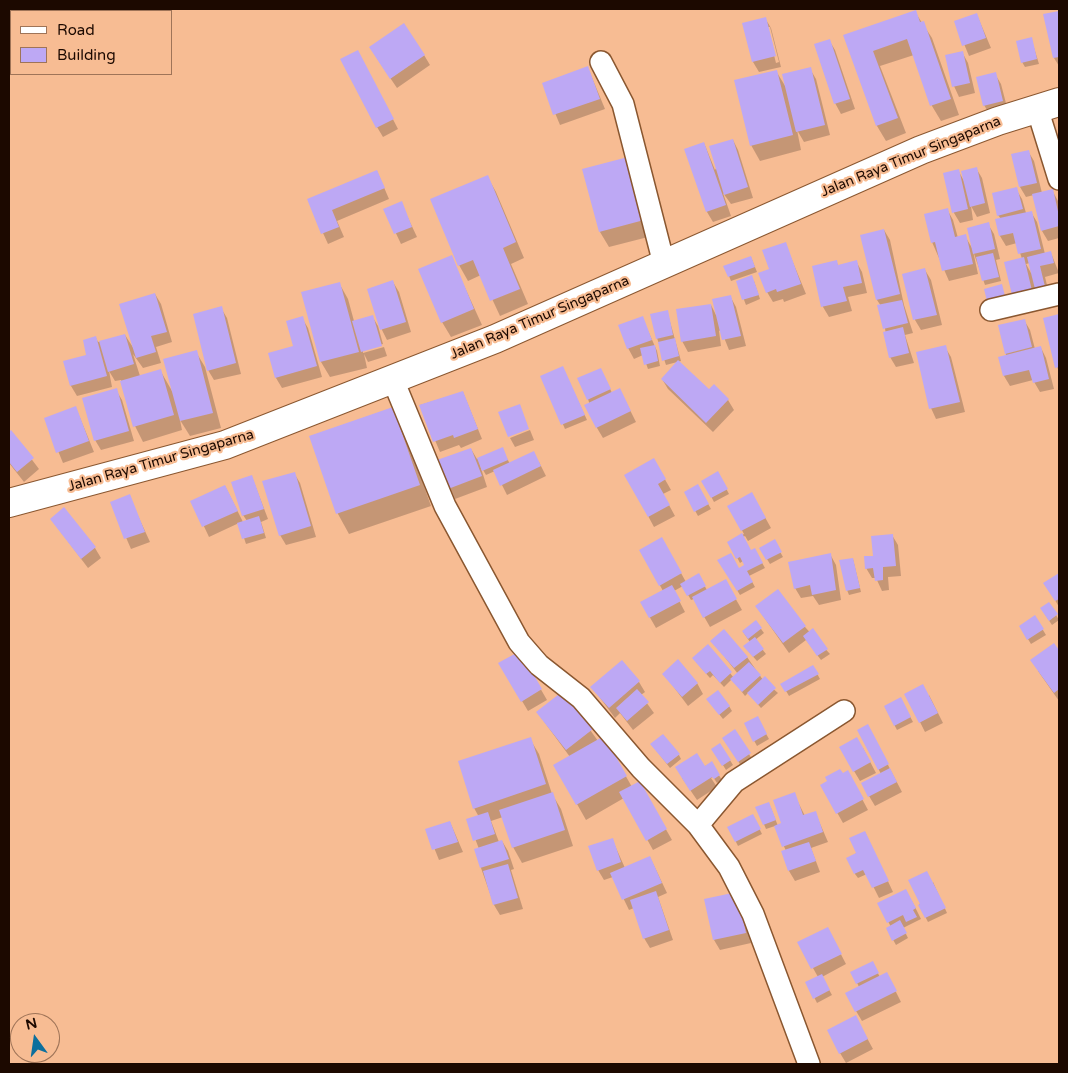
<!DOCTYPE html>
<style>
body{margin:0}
#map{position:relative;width:1068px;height:1073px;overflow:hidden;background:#f7bc93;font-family:"Varela Round",sans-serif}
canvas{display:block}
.frame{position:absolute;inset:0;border:10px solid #1c0900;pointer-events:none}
.legend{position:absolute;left:10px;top:10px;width:162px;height:65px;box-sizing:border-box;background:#f7bc93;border:1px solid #9f7458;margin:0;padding:6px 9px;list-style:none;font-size:15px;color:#1c0900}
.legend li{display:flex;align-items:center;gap:10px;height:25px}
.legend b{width:25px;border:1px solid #9f7458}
.north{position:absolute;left:10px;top:1013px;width:50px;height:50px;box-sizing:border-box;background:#f7bc93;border:1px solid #9f7458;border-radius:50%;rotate:346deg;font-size:14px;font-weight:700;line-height:20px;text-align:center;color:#1c0900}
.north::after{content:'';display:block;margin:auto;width:18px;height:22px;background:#0c6f9d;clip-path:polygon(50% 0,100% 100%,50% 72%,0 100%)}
</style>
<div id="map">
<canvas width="1068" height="1073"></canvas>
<div class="frame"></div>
<ul class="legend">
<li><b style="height:6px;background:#fff"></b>Road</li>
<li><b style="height:14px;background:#bda8f4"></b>Building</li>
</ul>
<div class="north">N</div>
</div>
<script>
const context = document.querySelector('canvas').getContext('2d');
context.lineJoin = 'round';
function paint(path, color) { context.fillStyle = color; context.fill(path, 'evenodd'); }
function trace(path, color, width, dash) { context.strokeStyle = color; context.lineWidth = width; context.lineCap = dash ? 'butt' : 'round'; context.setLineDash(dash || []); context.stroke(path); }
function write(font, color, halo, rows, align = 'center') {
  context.font = font + ' "Varela Round",sans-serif'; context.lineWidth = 4.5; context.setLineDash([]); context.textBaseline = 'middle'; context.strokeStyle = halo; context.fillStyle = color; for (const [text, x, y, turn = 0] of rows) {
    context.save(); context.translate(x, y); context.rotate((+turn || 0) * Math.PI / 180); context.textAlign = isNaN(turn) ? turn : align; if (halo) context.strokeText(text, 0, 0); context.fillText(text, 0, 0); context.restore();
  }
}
const shadow = new Path2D(`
 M915 12 932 38 959 115 941 121 932 106 914 55 880 66 906 133 886 141 877 126 845 36Z
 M1059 12V66L1054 58 1044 15Z
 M977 15 991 48 969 56 955 22Z
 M765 18 771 28 781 67 759 72 753 62ZM767 27H770L779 62 776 63Z
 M1031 38 1039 64 1025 67 1022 62Z
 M829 40 835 50 855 109 841 114 835 103Z
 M962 52 968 63 975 93 959 97 954 86Z
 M424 55 430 65 397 88 376 57Z
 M363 61 398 129 383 137 377 127Z
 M588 68 605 109 560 125 543 84Z
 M810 69 816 79 830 135 804 142 797 130 801 150 760 161 751 145 776 71 787 89Z
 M995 74 1001 84 1008 111 990 115 984 105Z
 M733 140 738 150 753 198 731 204 723 193 731 216 713 222 707 212 686 150 704 143 715 170Z
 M1028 151 1034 161 1042 193 1052 190 1058 201 1059 238 1048 241 1042 231 1034 195 1026 197 1020 187Z
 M627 158 652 236 609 247 600 232Z
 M976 168 982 178 990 213 977 217 971 206 973 220 960 223 954 213 944 174 958 170 964 181Z
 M377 171 389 199 337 221 344 237 328 244 308 200Z
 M487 176 496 192 524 258 511 264 528 304 500 316 481 275 468 281 459 265Z
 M1016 189 1022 199 1026 213 1031 212 1037 222 1045 254 1051 253 1059 273 1045 277 1052 305 1021 313 1022 259 1017 243 1006 246 1000 236 1001 219 998 215ZM1030 263 1031 273 1026 264Z
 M401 203 417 237 401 244 385 210Z
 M947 209 953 220 958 238 965 236 972 248 988 224 994 234 1000 259 996 260 1001 281 985 285 973 251 978 274 949 281 932 242Z
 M884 230 890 240 904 305 913 333 905 335 914 363 896 367 890 357 881 306 877 300 861 236Z
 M785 243 806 294 784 302 783 299 773 302 767 292 771 270Z
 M451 257 482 325 451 337 442 322Z
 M751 257 757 272 731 281 729 276Z
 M856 261 862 272 867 293 848 297 852 311 829 317 823 307 813 267 836 262 839 266Z
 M925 270 931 280 942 325 921 330 915 320 904 275Z
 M754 281 760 299 746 305 737 282Z
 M393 282 399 292 411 332 387 340 382 330 369 290Z
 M339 283 348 299 354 321 372 316 378 326 383 344 363 350V353L384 347 387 356 368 362 364 354 367 368 330 377 321 362 303 293Z
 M155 294 161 304 172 342 156 347 161 363 143 368 133 354 140 376 160 370 172 391 196 352 205 367 221 428 190 436 180 420 182 430 143 442 135 426 121 380 115 381 109 371 112 387 77 396 71 386 64 362 88 355 96 338 98 342 125 335 134 349Z
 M730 296 736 307 746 346 729 350 721 330 719 331 721 346 688 352 682 341 711 305 716 315Z
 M221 308 227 318 241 374 214 380 208 370Z
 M667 311 681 361 666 365 657 338Z
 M1059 315V373L1044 319Z
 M642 317 657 351 660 366 648 369 643 355 634 359 628 348Z
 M302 318 308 328 322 377 282 388 276 378 269 354 294 347Z
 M1024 320 1030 330 1035 349 1041 348 1046 358 1054 389 1040 392 1033 380 1010 386 1004 376 1006 353Z
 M945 347 951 357 965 412 936 419 931 408Z
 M563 368 587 420 565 429 542 376Z
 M662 379 709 391 728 400 734 410 713 432 668 389Z
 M606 380 612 393 625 400 636 422 603 438 597 428 588 399Z
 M116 390 122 400 134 441 101 450 95 440Z
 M463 392 482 439 461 448 459 445 440 452 420 405Z
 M76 408 94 452 63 463 45 419Z
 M392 408 404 429 431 506 349 534 338 514 311 436Z
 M530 430 534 440 515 447 510 438Z
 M11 432 39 469 24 482 9 463V434Z
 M471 449 477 459 502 449 510 464 539 462 546 476 507 495 495 471 486 475 480 465 487 487 455 499 439 461Z
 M654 460 671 490 663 494 675 516 654 527 626 475Z
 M294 473 300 483 316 537 286 545 280 535Z
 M718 473 729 494 714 502 703 481Z
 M252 477 268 519 261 522 266 538 246 544 239 523 209 537 192 501 225 486 243 522 247 521 243 515Z
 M698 486 711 509 698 516 685 492Z
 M752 494 771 528 748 541 745 536 743 537 751 552 755 550 765 568 749 576 755 587 740 595 719 561 739 569 746 565 743 561 740 563 729 542 744 534 729 506Z
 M129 496 150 542 131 549 111 503Z
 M51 519 95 548 101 558 88 568Z
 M892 535 898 545 901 576 888 577 889 590 882 591 876 578H872L866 568Z
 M662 539 686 582 698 575 707 590 725 580 742 610 710 627 694 599 691 600 683 586 674 591 685 612 656 628 641 602 663 591 641 550Z
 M774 541 783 557 770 564 760 548Z
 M830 554 836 565 841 600 819 605 813 596 801 598 795 588Z
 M853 559 861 592 849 595 847 590Z
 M1059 574V607L1045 583Z
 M756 606 805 627 830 654 821 660 806 640 789 653Z
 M1044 613 1056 615 1059 620 1052 625Z
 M1035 617 1046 635 1031 644 1020 626Z
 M756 622 764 633 755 640 766 654 757 661 748 651 750 642 743 632Z
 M712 641 747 657 763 680 778 693 761 708 748 693 745 696 732 679 724 687 713 675 710 678 696 662 708 646 734 678 738 674Z
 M1054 645 1059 653V701L1038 671Z
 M520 653 547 700 528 711 500 664Z
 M622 662 639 682 645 692 641 695 654 713 633 730 620 713 615 718 592 687Z
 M813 666 820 679 789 696 782 684Z
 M664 674 697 683 703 694 688 706Z
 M563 692 598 741 604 738 632 787 639 782 672 840 653 850 624 798 586 820 555 765 570 757 537 712Z
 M929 695 943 723 925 732 920 722Z
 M901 699 913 722 897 730 885 707Z
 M711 704 729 706 732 711 723 719Z
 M757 718 769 739 757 746 745 724Z
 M858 730 873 736 902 792 875 806 869 796 881 774Z
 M735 731 752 759 741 766 724 738Z
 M530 739 539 754 552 794 561 809 573 846 522 863 513 847 503 817 491 821 499 842 502 841 508 851 514 869 511 870 523 909 500 915 494 905 481 868 476 850 479 849 468 820 479 817 474 808Z
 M720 744 733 765 726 770 713 749Z
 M863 748 876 773 860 781 854 771Z
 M655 749 679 755 681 759 670 768Z
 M711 763 722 780 717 783 713 777 711 778 717 787 697 800 682 778Z
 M853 782 868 810 843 823 822 786Z
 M794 794 805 816 815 812 828 842 811 848 820 872 795 881 789 871 783 852 786 851 775 826 766 829 757 808H771L778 826 783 824Z
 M753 816 762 834 738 846 729 828Z
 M450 822 463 852 439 860 427 830Z
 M865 832 893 892 879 898 867 874 858 878 855 874V855Z
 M612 839 625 868 650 857 667 893 658 897 673 940 650 948 644 938 634 908 629 910 613 877 604 880 598 870Z
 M933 882 947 913 928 922 919 905Z
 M912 901 921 919 903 928 908 938 896 945 887 929 891 927 879 904Z
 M743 904 751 943 720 950 714 940Z
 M833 939 846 964 822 977 832 995 817 1003 807 983 818 977 799 943Z
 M872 963 880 977 892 984 901 1002 862 1021 856 1011 859 987 852 972Z
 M861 1027 873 1049 846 1063 840 1053Z`);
const building = new Path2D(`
 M916 10 920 22 924 21 951 99 930 106 907 39 873 51 898 118 876 126 843 35Z
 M1059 11V57L1053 58 1043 14Z
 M977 13 986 38 962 46 954 21Z
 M766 17 776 56 752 62 742 23Z
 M404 23 425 55 390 79 369 47Z
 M1032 37 1037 59 1021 63 1016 41Z
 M830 39 850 99 834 104 814 44Z
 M358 50 394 119 376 128 340 59Z
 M963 51 970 83 952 87 945 55Z
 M588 66 600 99 553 115 542 83Z
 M811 67 825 125 796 132 782 74Z
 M777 70 793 135 750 146 734 80Z
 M996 72 1003 101 983 106 976 77Z
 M733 139 748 187 724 195 709 146Z
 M704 142 726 205 706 212 684 149Z
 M1029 150 1037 183 1019 187 1011 154Z
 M628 157 644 220 599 232 582 169Z
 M977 167 985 203 970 207 961 171Z
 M959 169 968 209 952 213 943 173Z
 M377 170 385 188 332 210 339 227 321 234 307 199Z
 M488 175 516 242 503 248 520 289 490 301 473 260 458 266 430 199Z
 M1017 187 1023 209 997 216 992 193Z
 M1053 189 1059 216V226L1041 231 1032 194Z
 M402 201 412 227 394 234 383 209Z
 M948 208 955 237 966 234 973 264 942 271 935 242 931 243 924 214Z
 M1032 211 1041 249 1018 254 1013 233 999 236 995 219Z
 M989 222 995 249 973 254 967 228Z
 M884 229 900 294 876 300 860 235Z
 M786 242 801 284 777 292 776 289 766 293 758 273 769 269 762 250Z
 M1051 251 1054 263 1040 266 1047 295 1037 297 1027 257Z
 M993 253 999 277 982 281 976 257Z
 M452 255 474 309 441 323 418 269Z
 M751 256 755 267 728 277 723 266Z
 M1024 257 1034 299 1014 303 1004 262Z
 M837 260 838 265 857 260 862 283 843 287 847 301 821 307 812 266Z
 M925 268 937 315 913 320 902 274Z
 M752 275 759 295 742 300 736 281Z
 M393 280 406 322 380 330 367 289Z
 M340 282 359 352 320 362 301 292Z
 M1002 284 1006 300 988 305 984 289Z
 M155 293 167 332 151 336 156 352 136 358 119 304Z
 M731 295 741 336 722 340 712 299Z
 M902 300 908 323 883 329 877 305Z
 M711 304 716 336 681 342 676 309Z
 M222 306 236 363 207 371 193 314Z
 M668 310 673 335 656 339 650 314Z
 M1059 314V367L1055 368 1043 318Z
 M373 315 382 346 361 352 352 321Z
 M303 316 317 366 275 378 268 353 293 346 286 321Z
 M643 316 652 340 627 349 618 325Z
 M1025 319 1032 347 1005 354 998 325Z
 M903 327 909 353 889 358 883 332Z
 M125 334 134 364 108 372 99 341Z
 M96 336 107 376 70 386 63 361 86 355 83 340Z
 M675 338 679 356 662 361 658 342Z
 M655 345 658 361 644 365 640 348Z
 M946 345 960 402 929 409 916 352Z
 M1041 346 1049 379 1033 383 1029 370 1003 376 998 357Z
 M197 350 213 413 180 421 163 359Z
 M678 360 709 389 714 384 729 399 706 423 661 379Z
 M563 366 585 415 561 425 540 376Z
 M601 368 611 389 587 400 577 378Z
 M161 369 174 415 133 427 120 381Z
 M117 388 129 431 94 441 82 398Z
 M620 388 631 411 596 428 584 405Z
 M463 391 478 429 454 438 453 435 433 442 419 405Z
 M520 404 529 429 508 437 498 412Z
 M76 406 89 441 56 453 44 418Z
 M393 407 420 485 336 514 309 436Z
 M11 430 34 458 17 472 9 462V432Z
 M503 447 508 460 482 471 477 458Z
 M471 448 482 476 448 489 437 460Z
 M534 451 541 466 500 486 493 470Z
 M654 458 666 479 658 484 670 505 648 517 624 475Z
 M718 471 728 489 711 498 701 481Z
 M295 472 311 526 279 536 262 481Z
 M252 475 264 509 242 516 231 482Z
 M698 484 709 504 694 512 684 492Z
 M225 485 238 511 202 527 190 501Z
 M752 492 766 518 741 531 727 506Z
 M130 494 145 532 124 539 110 502Z
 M64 507 96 547 81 559 50 519Z
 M259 516 264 533 242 539 237 523Z
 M742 533 751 550 755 548 763 563 747 571 753 582 737 591 717 560 731 553 739 568 744 565 740 557 736 559 727 542Z
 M893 534 896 566 883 567V580L875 581 873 568 865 569 864 556H873L871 536Z
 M662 537 682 573 659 586 639 550Z
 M775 539 782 552 766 560 759 548Z
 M831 553 836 590 812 595 810 585 794 589 788 562Z
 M853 558 860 588 846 591 839 560Z
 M699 573 706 586 687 596 680 584Z
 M1059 573V599L1055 601 1043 583Z
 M726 579 737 599 703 618 692 597Z
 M672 585 681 601 649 618 640 602Z
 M778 589 806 626 783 643 755 606Z
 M1049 602 1058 614 1049 621 1040 608Z
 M1035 615 1044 629 1027 640 1019 626Z
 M756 620 762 628 748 639 742 631Z
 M813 628 828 649 817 656 803 636Z
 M724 629 748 657 734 668 710 641Z
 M755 637 764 649 753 657 743 646Z
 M1054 643 1059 650V689L1054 693 1030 660Z
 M708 644 732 672 720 683 710 671 706 674 692 658Z
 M520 651 542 689 521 702 498 663Z
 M678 659 698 683 682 697 662 674Z
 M622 660 640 681 609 708 590 687Z
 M749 662 761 675 742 692 730 679Z
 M813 665 819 674 785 692 780 684Z
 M765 676 776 688 758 705 747 693Z
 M923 684 938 713 919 723 904 694Z
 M637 689 649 702 627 721 616 708Z
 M718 690 730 706 719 715 706 699Z
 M563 691 593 729 566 750 536 712Z
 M901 697 911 717 894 726 884 706Z
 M758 716 767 734 753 742 744 723Z
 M868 724 889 764 878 770 857 730Z
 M735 729 751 753 738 762 722 738Z
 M663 734 680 754 667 764 650 744Z
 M604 736 627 776 576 805 553 765Z
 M531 737 546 784 473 809 458 761Z
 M857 737 871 762 853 772 839 747Z
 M720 743 731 760 722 766 711 749Z
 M697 753 705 766 712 761 720 775 714 779 712 777 690 791 675 767Z
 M890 768 897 782 868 797 861 783Z
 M840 769 843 773 848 770 864 799 836 814 820 785 827 781 825 777Z
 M640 781 667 829 646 841 619 792Z
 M553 792 565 830 512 848 499 810Z
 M795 792 803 815 816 811 823 832 782 847 774 826 781 823 773 800Z
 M769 802 776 820 763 825 755 807Z
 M488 812 495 834 473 841 466 819Z
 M753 814 761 829 735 842 727 827Z
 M450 821 458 842 432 850 425 829Z
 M865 831 889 881 872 888 863 870 854 874 846 858 856 853 849 838Z
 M613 838 621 862 597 871 588 846Z
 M502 840 509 859 480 868 474 849Z
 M809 842 816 861 788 871 781 851Z
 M650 856 662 883 622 900 610 873Z
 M508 864 518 898 493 905 483 871Z
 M927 871 946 908 925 918 918 905 920 904 908 880Z
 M906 889 916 908 913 910 917 917 906 922 903 915 887 923 877 903Z
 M656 891 669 930 643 939 630 900Z
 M737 892 746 933 713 940 704 899Z
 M900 920 907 933 892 941 886 928Z
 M828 927 842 954 811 969 797 942Z
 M873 961 879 973 856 984 850 972Z
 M887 972 897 991 855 1012 845 993Z
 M822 974 830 990 813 999 805 982Z
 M856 1015 868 1039 839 1054 827 1030Z`);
const street = new Path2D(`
 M601 62 623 104 664 264
 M1037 108 1059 179
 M991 310 1059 294
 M393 380 445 506 519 642 539 665 581 698 641 768 698 825 729 867 753 914 809 1064
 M698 825 734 782 844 711`);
const primary = new Path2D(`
 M9 503 225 445 495 339 921 150 998 121 1059 102`);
const streetNames = [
 ["Jalan Raya Timur Singaparna",911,157,-22],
 ["Jalan Raya Timur Singaparna",540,318,-23],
 ["Jalan Raya Timur Singaparna",161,461,-16]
];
paint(shadow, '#0003');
paint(building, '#bda8f4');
trace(street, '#8a5730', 24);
trace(primary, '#8a5730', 30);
trace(street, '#fff', 21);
trace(primary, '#fff', 28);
write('14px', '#1c0900', '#f7bc93', streetNames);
</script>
